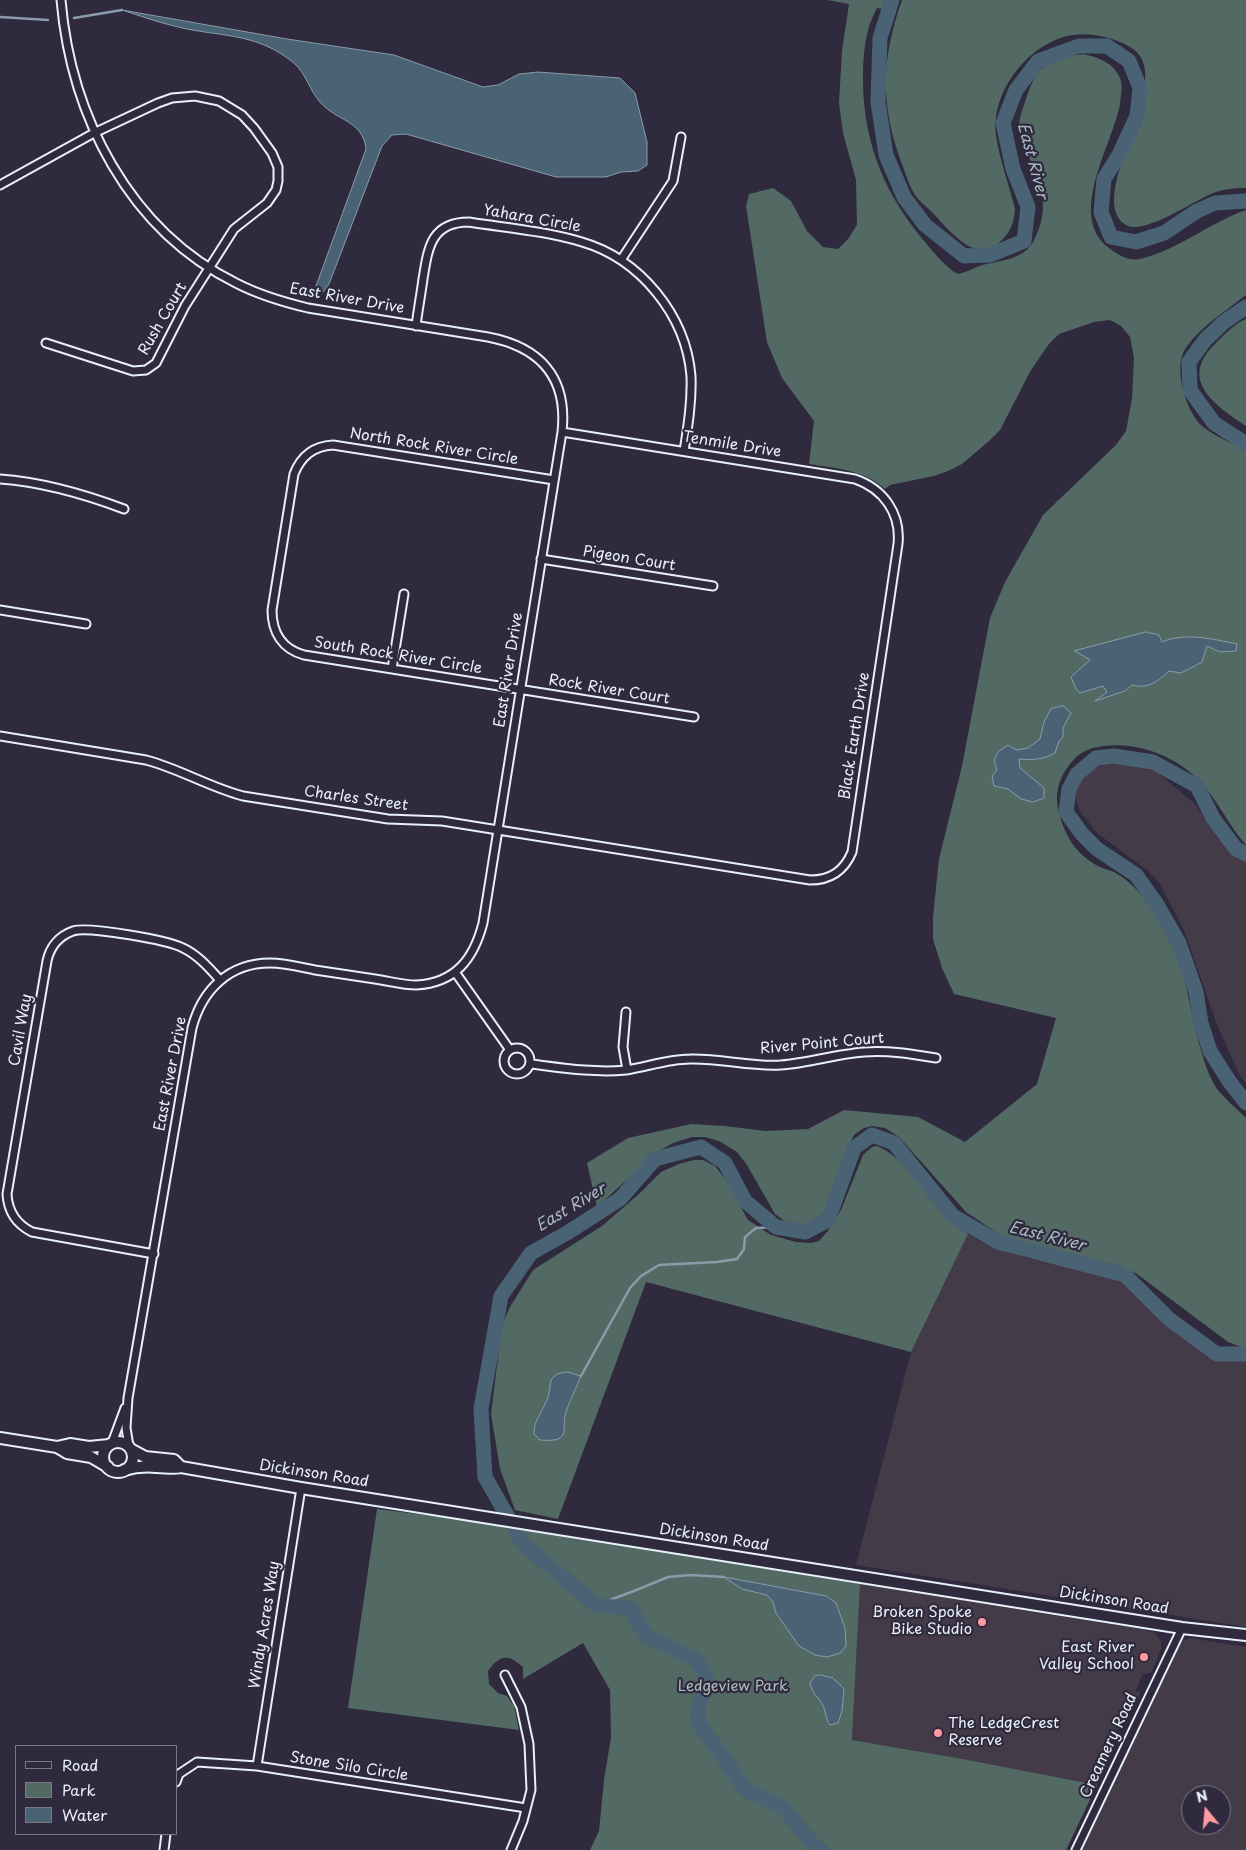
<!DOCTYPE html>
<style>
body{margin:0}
#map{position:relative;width:1246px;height:1850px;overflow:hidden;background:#2f2a3d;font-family:"Playpen Sans",sans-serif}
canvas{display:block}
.legend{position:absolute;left:15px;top:1745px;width:162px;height:90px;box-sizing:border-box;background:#2f2a3d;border:1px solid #797a88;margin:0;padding:6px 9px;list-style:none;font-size:15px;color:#e8f1f8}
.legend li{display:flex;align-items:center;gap:10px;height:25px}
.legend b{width:25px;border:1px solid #797a88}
.north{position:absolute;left:1181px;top:1785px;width:50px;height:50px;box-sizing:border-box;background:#2f2a3d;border:1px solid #797a88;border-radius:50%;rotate:343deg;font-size:14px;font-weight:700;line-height:20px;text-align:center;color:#e8f1f8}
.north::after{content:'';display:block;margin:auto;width:18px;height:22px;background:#ff9aa2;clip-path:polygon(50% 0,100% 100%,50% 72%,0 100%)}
</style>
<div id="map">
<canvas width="1246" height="1850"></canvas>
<ul class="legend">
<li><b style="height:6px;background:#2f2a3d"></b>Road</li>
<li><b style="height:14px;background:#536964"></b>Park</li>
<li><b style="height:14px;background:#4a6374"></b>Water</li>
</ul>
<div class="north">N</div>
</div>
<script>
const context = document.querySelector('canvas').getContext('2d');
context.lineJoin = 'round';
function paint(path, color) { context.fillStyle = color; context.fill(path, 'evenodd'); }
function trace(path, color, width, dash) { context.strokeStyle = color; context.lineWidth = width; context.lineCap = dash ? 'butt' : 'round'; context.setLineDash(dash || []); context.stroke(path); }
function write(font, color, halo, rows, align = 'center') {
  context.font = font + ' "Playpen Sans",sans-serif'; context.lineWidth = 4.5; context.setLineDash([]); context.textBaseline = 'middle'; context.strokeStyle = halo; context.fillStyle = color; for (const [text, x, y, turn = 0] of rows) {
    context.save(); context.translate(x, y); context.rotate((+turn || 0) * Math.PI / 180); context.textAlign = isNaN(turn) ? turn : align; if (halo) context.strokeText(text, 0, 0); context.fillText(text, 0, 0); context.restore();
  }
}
const built = new Path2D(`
 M1102 762H1122L1146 767 1157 772 1195 804 1230 852 1246 859V1083L1240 1076 1217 1025 1184 930 1160 884 1148 871 1097 833 1079 810 1074 790 1079 780 1086 771Z
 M968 1234 986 1244 1027 1258 1103 1273 1114 1276 1126 1285 1171 1327 1209 1352 1225 1360 1246 1362V1627L856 1565 911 1352Z
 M860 1584 1146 1630 1155 1633 1161 1642V1650L1151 1673 1143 1674 1135 1692 1141 1691 1132 1712 1125 1713 1097 1771 1105 1770 1097 1785 963 1759 852 1740Z
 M1190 1638 1246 1647V1850H1082L1174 1652 1181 1641ZM1191 1795H1221V1825H1191Z`);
const green = new Path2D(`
 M827 0H896L894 11 877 8C865 31 864 48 863 74 862 136 881 188 920 236 930 248 941 262 954 272L959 274C967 272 975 267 983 265 1002 260 1022 260 1033 242 1052 207 1040 186 1027 152 1024 146 1021 138 1019 131 1018 122 1022 111 1025 102 1033 77 1040 61 1069 57 1075 55 1081 54 1087 55 1101 58 1114 64 1120 78 1123 86 1121 95 1120 104 1113 144 1066 216 1109 248 1118 255 1128 261 1140 259 1178 250 1209 223 1246 210V295C1227 310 1196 330 1184 351 1174 370 1186 412 1202 426 1214 436 1232 443 1246 450V845C1230 827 1220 805 1205 787 1181 758 1140 741 1104 746 1094 747 1084 750 1076 757 1063 771 1054 787 1058 808 1063 834 1076 855 1100 867 1104 869 1110 870 1114 872 1136 884 1152 907 1164 928 1186 964 1189 1010 1201 1050 1205 1064 1209 1077 1217 1089 1225 1099 1237 1109 1246 1118V1349L1228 1342 1137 1274 1121 1266 1044 1250 1003 1237 966 1212 899 1137 885 1128 872 1126 864 1128 854 1135 844 1156 829 1204 825 1212 809 1223 799 1226 783 1220 775 1214 747 1165 737 1152 719 1141 705 1137H692L673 1143 657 1152 597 1207 587 1163 628 1138 691 1124 725 1126 765 1131 808 1129 844 1110 918 1117 965 1142 1037 1084 1056 1018 954 994 942 968 933 939V917L939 859 962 766 990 618 1005 582 1043 515 1116 445 1126 431 1132 399 1134 358 1130 337 1121 326 1110 320 1094 322 1059 334 1049 344 1031 370 1000 430 989 441 962 464 948 471 934 476 890 485 885 489C864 470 836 468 809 464L814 421 782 378 767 342 746 206 749 194 773 188 791 201 807 231 823 247 838 249 848 239 857 225 856 180 843 133 839 103 842 51 849 4Z
 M902 0H1246V188C1235 188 1223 189 1213 193 1195 200 1143 236 1126 225 1085 200 1166 94 1140 56 1134 47 1121 42 1112 39 1091 33 1072 32 1053 41 1019 57 991 97 996 136 1000 161 1009 185 1015 209 1014 222 1011 231 1002 240 996 245 991 251 982 250 963 249 944 225 932 212 927 207 922 203 918 199 910 189 906 175 902 164 880 105 881 59 902 0Z
 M1246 319V426C1215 405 1177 380 1216 343 1225 334 1234 324 1246 319Z
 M877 1146C902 1156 916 1183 933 1201 945 1212 957 1223 968 1234L911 1352 646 1282 558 1519 515 1510 500 1469 491 1414 502 1325 510 1307 533 1270 602 1226 640 1193 661 1172 679 1164 694 1160H703L715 1166 726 1180 748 1220 771 1235 796 1242 811 1243 819 1241 827 1232 841 1210 863 1155 872 1147Z
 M377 1509 521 1527 569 1537 860 1584 852 1740 963 1759 1097 1785 1066 1850H590L599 1831 604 1780 611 1737 610 1690 583 1643 523 1679V1667C508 1653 499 1655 488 1671L489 1684 498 1693 507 1696 514 1706 519 1730 348 1708Z`);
const water = new Path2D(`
 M122 10 287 39 394 55 483 87 498 85 519 74 538 72 620 78 635 93 647 142V165L638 171 621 172 606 177H556L406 134 392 135 382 146 329 284 323 292 317 291 316 286 366 149C363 120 336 121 320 102 310 91 306 74 295 64 255 30 216 38 170 25 154 21 138 15 122 10Z
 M1146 632 1159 635 1162 642C1186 632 1212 639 1237 644L1236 651 1220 652 1207 646 1202 662 1181 673 1169 671C1157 682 1148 689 1132 685L1125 691 1095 701 1107 692 1103 686 1080 693 1076 689 1071 677 1090 660 1075 651Z
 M1063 706 1071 713 1063 728V737L1059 741 1055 753C1043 760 1032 760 1019 759L1020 768 1044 788V798L1033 802 1021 799 1008 789 994 786 992 776 997 770 994 760 999 751 1008 745 1016 750 1028 748 1040 739 1044 722 1051 709Z
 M568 1372 581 1376C577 1387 571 1397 567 1409 559 1428 575 1443 540 1440L534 1434 535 1424 548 1398 551 1380 557 1374Z
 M724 1577 826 1596 836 1603 845 1628 846 1646 840 1653 827 1657 815 1655 799 1646 776 1613 773 1602 767 1595 742 1589Z
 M820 1675 833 1678 844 1689 842 1711 838 1723 830 1725C826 1720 827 1717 825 1711 822 1699 812 1695 810 1683L815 1676Z`);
const stream = new Path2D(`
 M0 17 48 20
 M74 18 122 10
 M581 1376 630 1288 641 1276 659 1265 717 1262 737 1259 744 1249 745 1237 756 1228 776 1227
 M596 1605 634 1591 668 1577 690 1575 724 1577`);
const river = new Path2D(`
 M892 0 880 38 878 102 886 155 904 197 925 225 964 256 990 255 1024 241 1028 207 1013 169 1003 123 1016 90 1038 61 1079 46H1107L1129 61 1140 88 1137 116 1119 155 1104 179 1101 212 1111 237 1136 242 1164 233 1197 211 1215 203 1246 201
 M1246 307 1224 322 1205 340 1189 362 1190 390 1214 423 1246 444
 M1246 854 1236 849 1213 818 1197 786 1153 762 1114 756 1096 758 1077 774 1069 789 1066 812 1082 834 1097 849 1136 875 1156 903 1179 943 1196 992 1201 1023 1210 1051 1229 1081 1246 1103
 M821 1850 814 1846 784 1808 746 1790 698 1722 699 1704 709 1682 697 1660 646 1636 631 1609 596 1605 524 1545 485 1477 481 1409 501 1296 531 1253 567 1233 620 1199 655 1159 701 1147 725 1163 745 1201 776 1227 805 1232 828 1220 854 1148 872 1135 894 1143 953 1216 998 1242 1125 1275 1169 1319 1217 1354H1246`);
const street = new Path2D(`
 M61 0C71 116 129 230 236 283 259 295 283 302 308 308L488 337C540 347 568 377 562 432L483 923C474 958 456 983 416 985 403 985 389 981 375 979 355 976 335 973 315 970 300 967 285 963 270 963 229 963 202 990 192 1028L128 1398 126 1428 129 1446
 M0 185 94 133 158 103 172 98 195 96 219 101 242 115 254 128 272 153 278 167V181L276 190 267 203 234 229 185 306 156 363 146 370 133 371 46 343
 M621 260 673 181 681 137
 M416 326C418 310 421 294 423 279 428 248 431 222 469 222 507 228 546 231 582 242 640 259 686 315 691 376 692 401 688 426 684 451
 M0 479C43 482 84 494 124 509
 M554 480 333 445C314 446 301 456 294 474L272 610C272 632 282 649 304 655L694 717
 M541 559 713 586
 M0 610 86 624
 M392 669 404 594
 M0 736 146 760C180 769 209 787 243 796L388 819 442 821 810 880C831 880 844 871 852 852L898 544C901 514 884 489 855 479L562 432
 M455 972 510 1050
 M626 1012 623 1047 627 1070
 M504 1061a13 13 0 1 1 26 0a13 13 0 1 1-26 0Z
 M531 1064C563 1068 594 1073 626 1070 647 1067 668 1059 690 1059 720 1058 751 1067 781 1065 809 1063 836 1054 864 1052 888 1050 912 1054 936 1058
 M154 1254 32 1232C16 1224 8 1212 7 1194L47 961C50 947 59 936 73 931 88 926 168 940 183 948 198 955 209 968 220 980
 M112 1443 125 1408
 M505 1675 521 1707 529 1744 531 1790 523 1821 511 1850
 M257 1766 301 1488
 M176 1782 179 1774 197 1762 257 1766 526 1808
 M164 1850 166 1834
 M1076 1850 1182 1628`);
const secondary = new Path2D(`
 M0 1438 57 1447 70 1444 89 1447 109 1445
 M103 1457a15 15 0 1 1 30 0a15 15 0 1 1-30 0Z
 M57 1447 67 1453 91 1457 108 1467
 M132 1450 145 1457 174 1460 181 1467
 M124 1470C134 1467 145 1466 156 1467 166 1467 172 1469 181 1467L301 1488 1182 1628 1246 1635`);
const markers = [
 [982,1622,5,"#ff9aa2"],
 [1144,1657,5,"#ff9aa2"],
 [938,1733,5,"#ff9aa2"]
];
const streetNames = [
 ["Yahara Circle",532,219,10],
 ["East River Drive",347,299,10],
 ["Rush Court",163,319,-60],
 ["Tenmile Drive",732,445,9],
 ["North Rock River Circle",434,447,9],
 ["Pigeon Court",629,559,9],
 ["South Rock River Circle",398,656,9],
 ["East River Drive",509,670,-81],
 ["Rock River Court",609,690,9],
 ["Black Earth Drive",855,736,-81],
 ["Charles Street",356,799,8],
 ["Cavil Way",21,1030,-80],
 ["River Point Court",822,1044,-5],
 ["East River Drive",171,1074,-79],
 ["Dickinson Road",314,1474,9],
 ["Dickinson Road",714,1538,9],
 ["Dickinson Road",1114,1601,9],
 ["Windy Acres Way",265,1625,-81],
 ["Creamery Road",1109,1746,-65],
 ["Stone Silo Circle",349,1767,9]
];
const poiNames = [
 ["Broken Spoke",972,1613],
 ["Bike Studio",972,1630],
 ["East River",1134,1648],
 ["Valley School",1134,1665],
 ["The LedgeCrest",948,1724,"left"],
 ["Reserve",948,1741,"left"]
];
const parkNames = [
 ["Ledgeview Park",733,1687]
];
const waterNames = [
 ["East River",1032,161,75],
 ["East River",571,1208,-31],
 ["East River",1047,1237,14]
];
paint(built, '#443b48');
paint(green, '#536964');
paint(water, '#4a6374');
trace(water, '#899ca9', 1);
trace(stream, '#899ca9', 2.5);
trace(river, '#4a6374', 15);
trace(street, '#e8f1f8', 11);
trace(secondary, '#e8f1f8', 14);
trace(street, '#2f2a3d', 7);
trace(secondary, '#2f2a3d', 10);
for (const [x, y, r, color] of markers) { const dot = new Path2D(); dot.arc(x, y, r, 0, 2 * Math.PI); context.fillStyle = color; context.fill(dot); trace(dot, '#2f2a3d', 2); }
write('15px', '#e8f1f8', '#2f2a3d', streetNames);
write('15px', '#e8f1f8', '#2f2a3d', poiNames, 'right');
write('15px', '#acbbbd', '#2f2a3d', parkNames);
write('italic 16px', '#a9b8c3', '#2f2a3d', waterNames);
</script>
